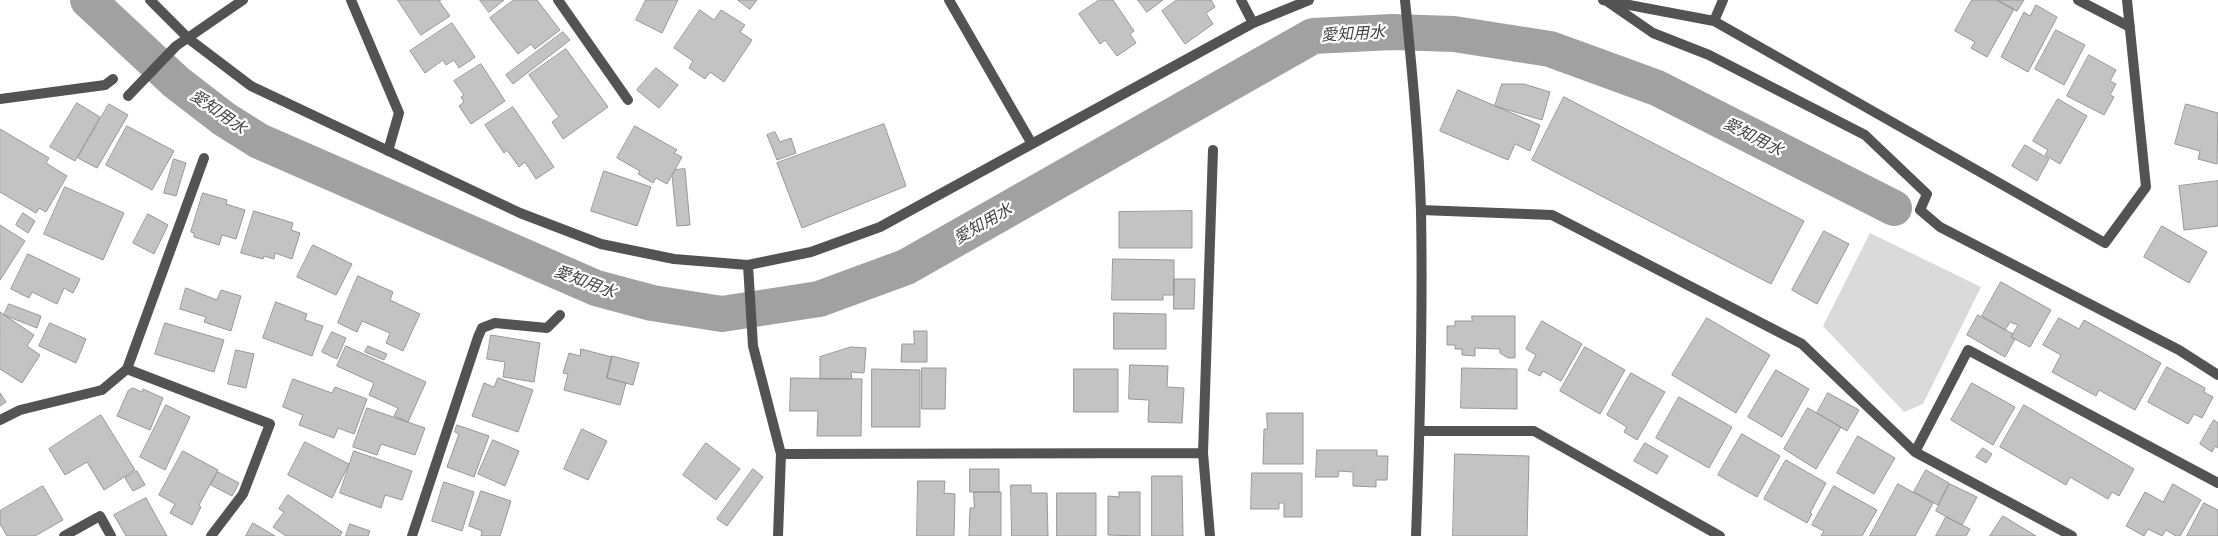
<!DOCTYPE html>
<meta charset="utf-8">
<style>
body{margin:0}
canvas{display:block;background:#fff}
</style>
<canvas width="2218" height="536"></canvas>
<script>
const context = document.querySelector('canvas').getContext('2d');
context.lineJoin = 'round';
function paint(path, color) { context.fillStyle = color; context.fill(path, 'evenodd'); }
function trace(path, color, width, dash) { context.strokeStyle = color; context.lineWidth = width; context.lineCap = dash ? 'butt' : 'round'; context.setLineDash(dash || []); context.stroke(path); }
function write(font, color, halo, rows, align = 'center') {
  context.font = font + ' "Public Sans","Noto Sans JP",sans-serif'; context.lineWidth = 4.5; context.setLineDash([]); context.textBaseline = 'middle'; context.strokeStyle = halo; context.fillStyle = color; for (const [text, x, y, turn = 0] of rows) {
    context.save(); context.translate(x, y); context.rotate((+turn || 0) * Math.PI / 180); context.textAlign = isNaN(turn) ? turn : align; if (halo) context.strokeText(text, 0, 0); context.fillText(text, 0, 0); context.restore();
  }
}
const green = new Path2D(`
 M1870 233 1981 287 1923 404 1904 412 1823 326Z`);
const canal = new Path2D(`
 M88 0 176 82 224 119 259 141 596 288 652 303 722 314 819 299 906 267 1313 36 1392 32 1454 34 1550 49 1657 88 1894 208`);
const building = new Path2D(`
 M398 0H441L439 1 450 16 421 35Z
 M480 0H504L489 12Z
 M514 0H537L560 30 535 49 531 44 518 54 490 18Z
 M646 0H678L662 33 636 20Z
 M738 0H757L750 9Z
 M1099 0H1113L1134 31 1130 34 1136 43 1117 56 1105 40 1100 44 1079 14Z
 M1138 0H1163L1147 12Z
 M1177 0H1211L1215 7 1206 13 1213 24 1185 44 1162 11Z
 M1972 0H1997L2014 9 1987 57 1971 48 1975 42 1955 31Z
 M1997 0H2024L2017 11Z
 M2036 5 2057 17 2028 72 2001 57 2024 12 2030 16Z
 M700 10 714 20 721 10 745 25 740 32 752 40 724 82 710 72 705 79 689 68 693 61 674 48Z
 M452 23 475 57 459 68 454 60 446 65 443 60 425 73 410 51Z
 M2056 30 2085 45 2064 85 2035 69Z
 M563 32 570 40 513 84 506 75Z
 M566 49 608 107 563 139 552 122 559 117 529 75Z
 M2089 55 2116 70 2110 81 2116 84 2110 95 2114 97 2104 115 2067 96Z
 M481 64 505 101 471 124 459 106 464 102 461 97 464 95 454 81Z
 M656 68 678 85 659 108 637 90Z
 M1502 84H1524L1550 92 1542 120 1495 106Z
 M1458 90 1540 125 1530 151 1515 144 1508 160 1440 131Z
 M1564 97 1804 221 1771 284 1532 160Z
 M2058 99 2087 116 2060 164 2045 155 2048 150 2033 141Z
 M77 103 100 117 75 161 50 147Z
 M109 104 128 115 97 168 78 158Z
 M2186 104 2218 113 2217 164 2198 159 2200 151 2175 144Z
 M513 107 554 167 536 179 525 162 519 167 507 150 504 153 485 125Z
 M884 124 906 186 802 228 777 163Z
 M127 126 174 151 152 190 106 165Z
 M635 126 677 150 674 153 682 157 667 184 656 178 653 183 638 174 640 171 617 158Z
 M0 129 49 158 46 163 67 176 46 212 39 208 36 213 0 192Z
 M775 132 780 142 791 138 796 153 777 160 767 135Z
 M2025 145 2049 159 2037 181 2012 166Z
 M174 159 186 163 176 196 164 193Z
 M685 169 690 225 677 226 672 175 675 170Z
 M604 171 651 187 637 226 591 211Z
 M2218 181V226L2184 230 2179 186Z
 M65 187 124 213 103 260 44 234Z
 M203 193 227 200 226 204 245 210 236 239 222 235 219 245 194 237V233L191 232Z
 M254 211 293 223 291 230 300 233 292 259 275 253 274 259 264 256 263 259 241 253Z
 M1192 211V248H1119V212Z
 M23 213 35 221 28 233 16 225Z
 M148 214 168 225 154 254 133 243Z
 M0 225 25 241 0 280Z
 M2162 226 2207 252 2189 283 2144 257Z
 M1824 231 1849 244 1817 304 1792 290Z
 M313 245 352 264 336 295 297 277Z
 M28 254 80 279 73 293 64 288 57 304 32 292 29 298 11 289Z
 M1113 259 1174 260V295H1163V300H1112Z
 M358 276 393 292 390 300 420 314 403 351 386 343 390 333 362 321 357 332 338 323Z
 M1174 279H1195L1194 309H1174Z
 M2001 282 2051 310 2030 347 2011 337 2018 325 2010 322 2005 330 1982 316Z
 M186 288 217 300 221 290 241 296 231 331 204 322 206 317 180 309Z
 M276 302 307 314 305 320 323 326 312 356 263 338Z
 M9 304 41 316 37 328 4 315Z
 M0 312 34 335 27 346 40 355 22 383 0 369Z
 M1114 313 1166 314V349H1114Z
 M1978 315 2013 334 2011 337 2015 339 2005 357 1967 335Z
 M1472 316H1515V358H1508L1500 353V349L1475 348V356L1462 355V349H1455V345H1447V326H1455V321H1472Z
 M1707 318 1770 355 1736 413 1672 375Z
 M2059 318 2079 329 2084 320 2161 363 2135 410 2099 390 2096 396 2052 372 2061 355 2043 345Z
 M1542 321 1582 344 1561 381 1543 371 1540 376 1528 370 1536 355 1526 349Z
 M50 323 86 339 76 363 39 346Z
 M165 323 224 340 214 372 155 354Z
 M914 331H927V362H901L902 344H914Z
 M332 332 346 338 337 359 322 352Z
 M491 335 540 343 534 382 503 377 505 362 487 359Z
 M346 346 426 382 408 422 394 416 398 408 369 395 374 383 337 366Z
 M368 346 387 354 384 360 365 352Z
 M851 347 866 348 864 373 851 372 852 379H820V357Z
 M1585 347 1625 370 1600 414 1560 391Z
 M581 349 612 357 607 378 626 383 620 405 564 390 568 374 563 373 569 353 580 356Z
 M236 350 254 354 246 388 228 384Z
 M612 356 639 363 633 385 607 378Z
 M1130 365 1168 366 1167 387 1184 388 1182 423 1148 422 1149 400 1129 399Z
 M2167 367 2205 388 2204 392 2213 397 2202 418 2194 414 2188 424 2148 402Z
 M922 368H946L945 409H922Z
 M1462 368 1517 369V409L1461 408Z
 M872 369 920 370V427H872Z
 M1074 369H1118V412H1074Z
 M1776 370 1809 389 1782 437 1748 417Z
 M1631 373 1665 392 1637 440 1624 432 1627 427 1607 415Z
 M498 378 533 390 518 432 472 416 484 383 494 387Z
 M791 378 862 379 861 436H817L818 411H790Z
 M293 379 332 393 335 387 367 399 354 434 338 428 334 438 299 425 303 415 283 407Z
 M1972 383 2015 407 1993 445 1951 420Z
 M133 388 142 392 143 389 163 398 150 430 117 416 128 391Z
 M0 393 6 402 0 406Z
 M1828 393 1859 410 1847 431 1817 413Z
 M1679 397 1732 427 1709 468 1656 438Z
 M166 405 190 417 165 470 140 457Z
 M2024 405 2134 469 2119 496 2112 492 2108 499 2070 477 2066 485 2000 447Z
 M367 408 425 428 415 455 381 444 377 455 353 447Z
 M1808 408 1841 427 1816 469 1784 449Z
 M1267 413H1303V464H1263L1264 429H1267Z
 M101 415 135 470 104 490 87 462 65 475 49 449Z
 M2214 420 2218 423V448L2215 446 2212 452 2200 444Z
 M457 425 489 436 474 477 447 467 459 434 455 432Z
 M582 429 607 441 588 480 564 469Z
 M1742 434 1780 456 1757 497 1718 475Z
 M1858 436 1895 458 1874 494 1837 473Z
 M493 440 519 451 505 486 478 474Z
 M305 442 349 464 332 498 288 475Z
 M706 443 740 469 716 500 683 475Z
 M1645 443 1668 456 1657 474 1634 461Z
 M1983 448 1992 454 1986 463 1976 457Z
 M1317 450H1377V456H1388L1387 480H1376V487L1353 486V472L1339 471 1338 477H1316Z
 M183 451 218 470 199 505 201 507 192 525 170 513 175 504 159 495Z
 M354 451 412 471 402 500 385 495 381 508 340 493Z
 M1455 454 1529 456 1527 536H1453Z
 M1786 460 1826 483 1810 513 1812 514 1807 523 1764 499Z
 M753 469 763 477 727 526 717 519Z
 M970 469H999V492H970Z
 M1926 470 1949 483 1938 505 1914 492Z
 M137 471 145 485 133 491 125 478Z
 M218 472 239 483 232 496 211 485Z
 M1252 473H1302V517H1284V503H1279V509H1251Z
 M1152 476H1182L1183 536H1152Z
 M918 481H945L944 493 955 494 954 536H917Z
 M444 482 474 492 462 531 432 521Z
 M1898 484 1933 503 1915 536H1870Z
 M1950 484 1977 497 1962 525 1936 511Z
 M2173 484 2201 500 2180 536H2176L2166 530 2162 536 2148 529 2144 536 2126 526 2145 492 2163 502Z
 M1011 485H1031V493H1047L1048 536H1012Z
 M43 486 63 520 35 536H7L0 524V511Z
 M1834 486 1877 510 1862 536H1821L1824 531 1812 525Z
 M481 491 511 501 500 536H481L482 531 469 526Z
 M974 492H1001V536H969L970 508H974Z
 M1119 492H1140V536L1108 535V496L1119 497Z
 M1057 493H1096V536H1057Z
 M288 495 342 532 340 536H286L273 527 284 512 279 509Z
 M146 498 167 536H126L114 515Z
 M2204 503 2218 510V536H2187Z
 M2003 516 2036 536H1990Z
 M1946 517 1970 529 1966 536H1936Z
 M253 523 275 536H246Z
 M350 524 370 531 368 536H346Z`);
const street = new Path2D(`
 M150 0 189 39 251 86 520 213 601 244 674 259 748 265 811 252 880 227 1253 23 1309 0
 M351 0 399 113 388 151
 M558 0 628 100
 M949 0 1032 144
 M1241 0 1253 23
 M1405 0C1412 70 1419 141 1421 211 1423 319 1420 428 1416 536
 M1603 0 1714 21 2105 243 2146 187 2127 0
 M2078 0 2130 27
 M1608 2 1653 33 1709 55 1865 135 1927 194 1920 210 1940 227 2179 350 2218 375
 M1714 21 1723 0
 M128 96 176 46 243 0
 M0 99 105 85 113 79
 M1421 210 1552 215 1802 344 1915 452
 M748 265 753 346 781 454 778 536
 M127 369 270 424 243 494 211 536
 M0 420 20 410 102 390 127 369 204 158
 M1420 431H1534L1720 536
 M781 454 1203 453
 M64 536 100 516 111 536
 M412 536 478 337 482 328 495 323 547 328 560 315
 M1210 536 1203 453 1213 150
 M2072 536 1915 452 1968 350 2218 483`);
const waterNames = [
 ["愛知用水",1353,34,-3],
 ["愛知用水",218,112,35],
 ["愛知用水",1753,137,27],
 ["愛知用水",983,224,-30],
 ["愛知用水",585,282,21]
];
paint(green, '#dadada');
trace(canal, '#a1a1a1', 36);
paint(building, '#c3c3c3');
trace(building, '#979797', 1);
trace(street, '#535353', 10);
write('italic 16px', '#424242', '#fff', waterNames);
</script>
